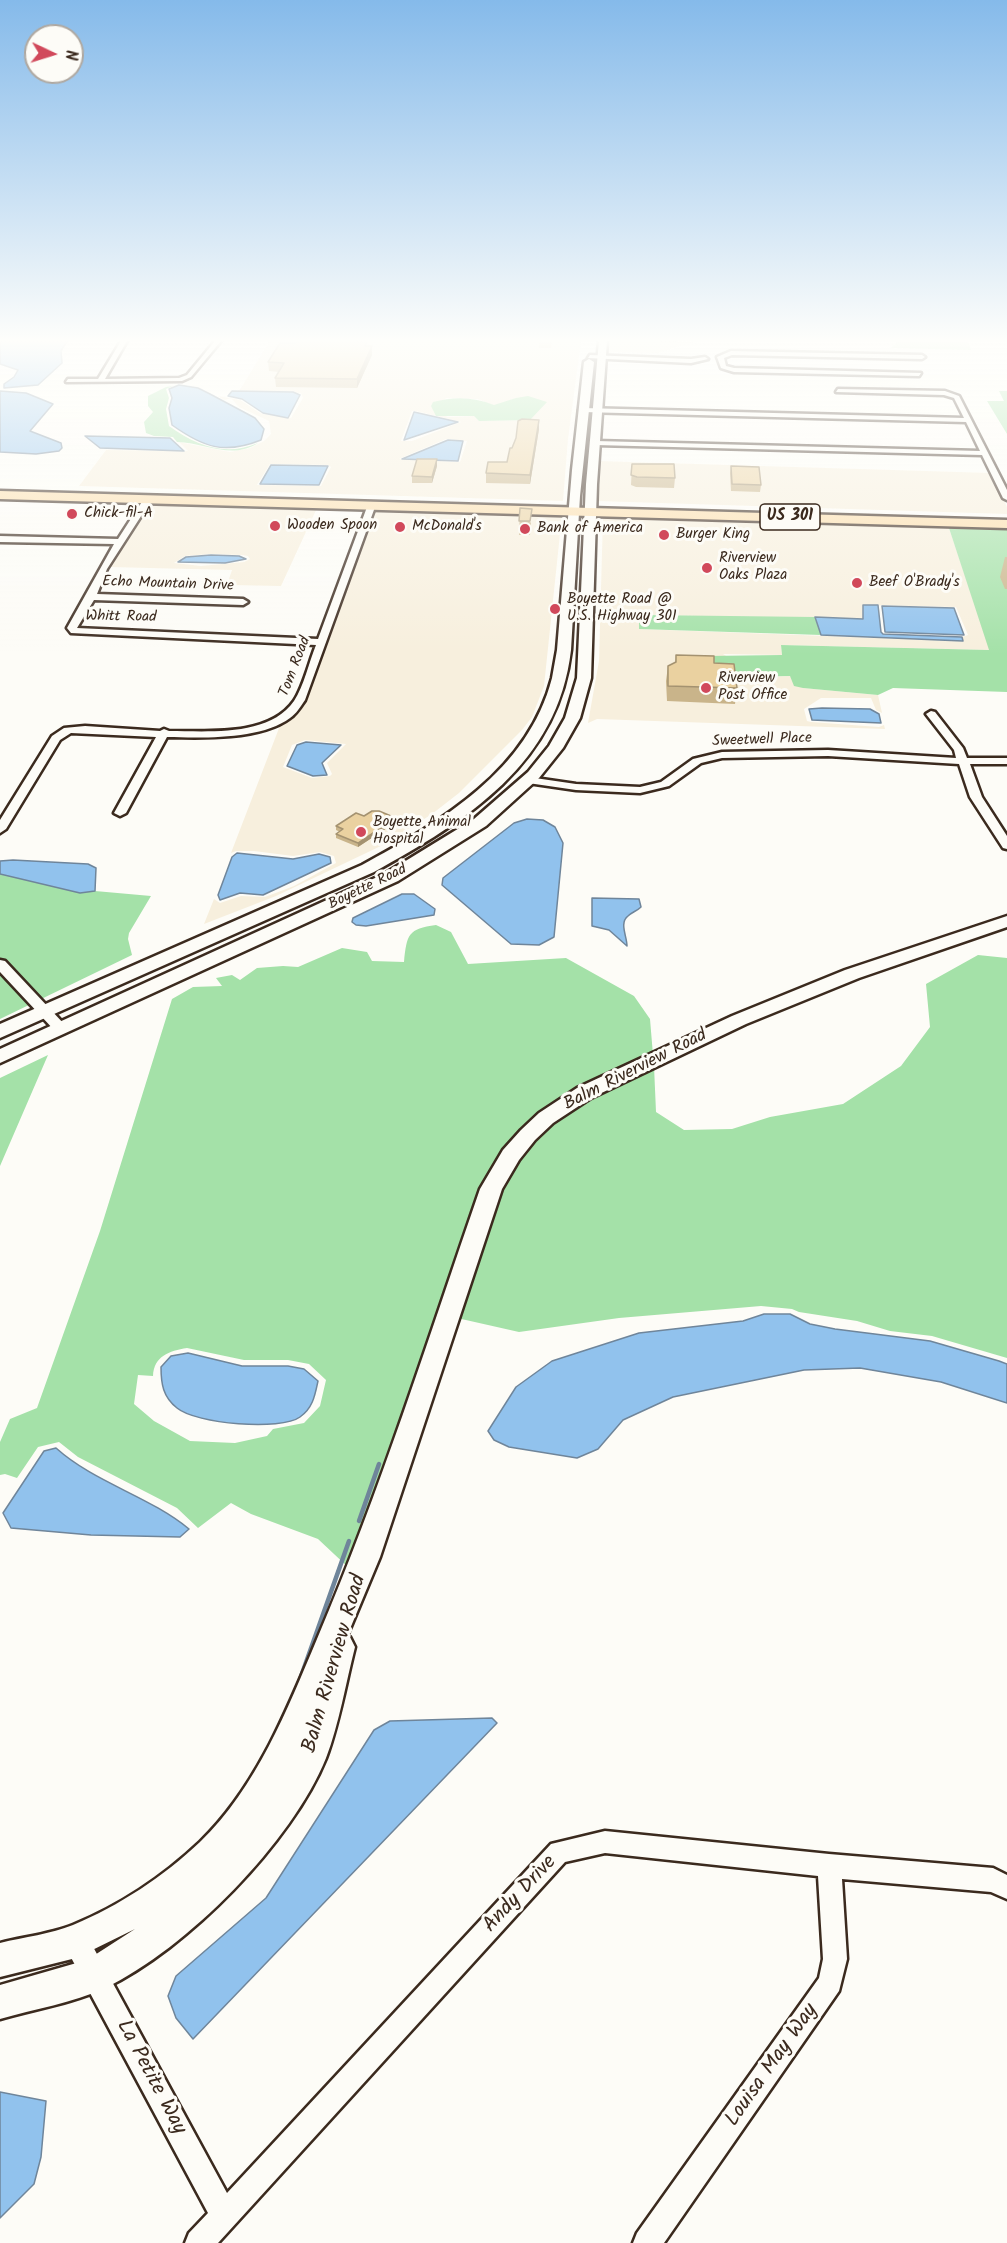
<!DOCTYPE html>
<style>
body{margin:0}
#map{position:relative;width:1007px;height:2243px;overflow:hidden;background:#fdfcf7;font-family:Kalam,sans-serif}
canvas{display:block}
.north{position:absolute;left:24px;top:24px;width:60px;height:60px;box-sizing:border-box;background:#fdfcf7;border:2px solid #afa8a0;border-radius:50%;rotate:94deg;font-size:16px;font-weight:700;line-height:24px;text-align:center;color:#3b2a1e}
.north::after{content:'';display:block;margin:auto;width:21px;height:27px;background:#d1495b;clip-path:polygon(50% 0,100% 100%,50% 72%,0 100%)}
</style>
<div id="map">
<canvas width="1007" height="2243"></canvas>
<div class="north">N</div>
</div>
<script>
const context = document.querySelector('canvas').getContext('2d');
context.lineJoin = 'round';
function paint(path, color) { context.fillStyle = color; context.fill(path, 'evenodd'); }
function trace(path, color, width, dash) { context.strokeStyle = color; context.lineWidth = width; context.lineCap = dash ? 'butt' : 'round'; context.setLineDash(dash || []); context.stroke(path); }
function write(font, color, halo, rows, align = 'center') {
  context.font = font + ' Kalam,sans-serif'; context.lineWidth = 6; context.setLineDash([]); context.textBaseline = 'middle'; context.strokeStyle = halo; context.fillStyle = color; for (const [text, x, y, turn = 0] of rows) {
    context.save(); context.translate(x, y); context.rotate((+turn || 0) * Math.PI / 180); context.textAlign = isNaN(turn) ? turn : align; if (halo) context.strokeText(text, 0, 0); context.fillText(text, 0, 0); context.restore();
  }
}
const built = new Path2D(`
 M270 341H581L568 439 563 501 79 486 106 450 188 451 179 442 230 452 250 448 264 441 271 434 269 421 239 407 231 398 224 400 218 396 240 400 260 413 291 418 303 398 301 393 239 391ZM446 398 478 399 494 406 516 398 530 420 479 421 474 416 448 417 435 411ZM412 411H416L461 422 412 441H401ZM446 439 467 441 460 462 399 459ZM270 464 328 465 331 467 321 486 257 485Z
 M607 341H643L693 342 658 353 612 352 610 357H606Z
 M598 461 991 473 1007 507V514L596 501Z
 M150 503 266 506 317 508 281 586 227 585 232 570 109 567ZM210 554 242 555 248 556 250 559 244 562 201 566 174 563 185 556Z
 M375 510 562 515 544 686 532 717 522 730 459 793 432 814 385 844 276 896 204 924 214 899 220 903 241 896 265 897 294 886 336 863 334 856 320 852 293 856 254 851H236L231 853 281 723 298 712 305 701ZM305 740 346 744 327 763 332 774 330 776 312 778 283 767 292 745Z
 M603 516 948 525 990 650 781 645 782 655 723 654 761 677 790 676 803 688 878 695 882 713 876 710 871 698H821L804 709 807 721 811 722 879 727 884 725 885 729 597 719 588 723 599 661ZM864 605 956 607 968 635 962 637V641L639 629 644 615 863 619Z`);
const green = new Path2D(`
 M899 341H968L971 350 891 348Z
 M173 386 166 389 169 398 166 409 169 426C197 446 225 457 258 443 232 460 206 443 177 442L173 437 154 436 146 433 144 422 153 412 148 406V396L166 387Z
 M999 391H1007V434L987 401H1004Z
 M528 396 547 402 530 420 479 421 474 416H436L431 406 433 402C455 396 474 397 494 405L516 398Z
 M948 525 1007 527V692L893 688 878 695 803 688 794 686 790 676 743 677 711 668 707 656 782 655 781 645 989 650Z
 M644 615 815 617 821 635 639 629V619Z
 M0 874 80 893 95 891 151 896 129 933 128 939 132 955 0 1019Z
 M436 925 451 932 468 964 566 958 634 996 650 1019 653 1055 521 1133 350 1569 318 1539 251 1514 231 1503 198 1528 177 1508 78 1457 59 1442 38 1447 17 1478 5 1474 0 1475V1442L10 1419 37 1408 100 1231 172 999 193 987 222 986 216 978 232 975 240 980 257 968 283 966 298 967 342 948 367 952 372 961 404 962C407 934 408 929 436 925ZM187 1348 244 1360H288L309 1364 326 1380 320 1406 304 1423 273 1429 267 1436 235 1443 190 1441 154 1421 134 1404 138 1375 153 1376C154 1356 169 1351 187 1348Z
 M978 955 1007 958V1358L932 1336 890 1331 857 1321 799 1312 792 1309 761 1306 619 1318 519 1332 457 1318C480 1248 494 1172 552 1121 581 1096 620 1082 654 1066L656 1112 684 1130 732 1129 770 1117 843 1104 901 1066 930 1027 926 984Z
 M48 1055 0 1166V1078Z`);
const water = new Path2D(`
 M0 341H67L61 351 62 363 38 385 4 388V384L14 377 18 370 0 364Z
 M179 385 198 388 210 394 255 418 264 429 261 440C224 455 203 447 172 425L169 408 172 398 169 389Z
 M0 391 26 393 53 404 30 431 61 443 62 448 59 451 36 454 0 452Z
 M232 391 293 392 300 395 288 418 263 413 242 399 228 396Z
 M414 412 458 422 404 440Z
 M85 436 170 438 184 451 100 448Z
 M448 440 463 441 458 461 402 459Z
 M271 465 328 466 319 485 260 484Z
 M211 555 239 556 246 559 225 563 178 562 186 557Z
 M863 605H878L881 632 883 634 962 637 963 641 821 635 815 617 863 619Z
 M882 606 954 608 964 635 885 632Z
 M822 708 870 709 879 714 881 723 812 720 809 709Z
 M306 742 341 745 322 763 327 775 313 776 287 766 297 745Z
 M527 819 543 820 555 827 563 843 554 937 539 945 511 944 442 885 443 878 514 823Z
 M237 853 293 859 319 854 330 857 331 863 263 895 240 893 220 900 218 895 232 857Z
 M13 860 88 864 96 868 95 891 80 893 0 874V861Z
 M402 894H414L435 909 434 915 366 926 356 925 352 922 353 918Z
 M592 898 639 899 641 907C637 911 632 912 628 916 619 923 627 936 627 946L609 930 592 926Z
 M764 1314H790L810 1324 835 1329 930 1341 999 1361 1007 1364V1403L941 1382 860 1368 804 1370 673 1397 623 1420 598 1449 577 1458 509 1447 494 1440 488 1431 516 1387 552 1361 639 1333 743 1321Z
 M188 1353 242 1366H288L304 1369 318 1381C315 1395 313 1408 300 1417 281 1431 196 1424 177 1408 163 1397 161 1384 161 1367L171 1356Z
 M56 1448C95 1483 149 1496 189 1529L180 1537 91 1535 11 1528 3 1513 44 1451Z
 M492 1718 497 1723 193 2039 176 2018 168 1996 176 1976 266 1898 374 1730 390 1721Z
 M0 2092 46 2101 41 2157 34 2184 0 2218Z`);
const stream = new Path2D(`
 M359 1521 379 1464
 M298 1685 349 1541`);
const street = new Path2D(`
 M121 341H127L105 379 179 378 187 375 215 341H221L191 377 182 381 66 382 68 379H98Z
 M731 351 922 355 925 357 922 359 732 355 724 358 726 366 734 368 921 373 919 376 734 372 721 368 717 357Z
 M590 355 691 359 705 357 708 359 691 363 588 358Z
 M838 389 945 391 959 396 1007 490V500L1003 498 982 455 596 445 592 443 596 441 980 451 966 422 583 412 579 410 583 408 964 418 954 398 944 395 836 392Z
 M145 497 152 499 107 569 97 594 243 599 248 602 243 605 94 600 77 628 318 639 367 507 371 505 375 507 305 700C301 706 296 714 290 718 261 740 201 738 167 737L126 813 120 816 114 813 156 737 71 733 60 740 6 829 0 833V820L52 736 64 728 85 726 160 731 164 729 169 731C208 731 269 737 294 701 304 686 309 662 316 645L71 633 67 628 114 544 0 542V536L118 539Z
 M931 711 935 712 963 748 967 758H1007V764H970L982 797 1007 836V849L1003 848 970 797 959 764 828 756 722 758 701 763 669 786 640 793 576 790 528 783 522 780 528 777 576 784 640 787 661 782 693 759 722 752 828 750 956 758 954 750 926 714Z
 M0 960 5 961 65 1025 67 1028 65 1031H55L0 972Z
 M605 1831 829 1854 993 1868 1007 1875V1899L991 1892 842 1879 847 1959 839 1991 664 2243H633L637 2233 819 1978 823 1959 818 1876 605 1853 565 1862 218 2243H185L189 2233 208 2213 67 1950 64 1941 67 1932 76 1929 85 1932 227 2193 551 1844Z`);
const secondary = new Path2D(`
 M599 341H607L597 484 591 678 580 718 563 748 539 778 486 826 398 881 0 1063V1049L386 873 474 819 528 772 549 746 565 718 577 678 586 484Z
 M589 359 594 362 580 496 571 650C558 764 466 821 374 872L0 1038V1024L362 865C441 822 528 771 552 678L557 650 572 470 584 362Z
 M1007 916V927L859 978 746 1024 591 1098 553 1123 535 1140 519 1160 502 1189 380 1557 347 1636 350 1637 355 1647C346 1682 339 1724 326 1758 292 1842 187 1949 105 1988 73 2003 34 2009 0 2019V1985L87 1960 135 1929 76 1958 0 1977V1943C24 1937 51 1934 73 1925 119 1906 164 1876 200 1842 257 1787 287 1710 317 1639 380 1492 428 1339 480 1189L503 1150 521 1130 539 1113 577 1088 732 1016 845 970Z`);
const primary = new Path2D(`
 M0 491 1007 520V528L0 499Z`);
const wall = new Path2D(`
 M539 341H552L551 348H539Z
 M367 346 372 355 357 388 276 387 275 378 279 372 269 371 268 362Z
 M539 420V429L530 484 486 483V473L507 462 512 448Z
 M632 464 675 478 674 488 636 487 631 485Z
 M437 466 432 483H412V476Z
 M731 466 761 485 760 492 731 491 730 473Z
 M520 508 531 523 530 535H519Z
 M1005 557H1007V589H1005L1000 577Z
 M676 655 714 663 737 688 735 704 667 701 666 681 668 666 675 663Z
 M364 816 391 819 392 820 393 824 358 847 336 838V834L340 832 336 830V826Z`);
const shadedWall = new Path2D(`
 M372 346V355L357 388V379Z
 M539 420V429L530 484V475Z
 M437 459V466L432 483V477Z
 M391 816 393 824 358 847V843Z`);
const building = new Path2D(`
 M297 341H352L367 342 365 346H372L357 379 275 378 284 363 268 362 280 343H296Z
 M522 419 539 420 530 475 486 473 488 462H507L510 448H512L516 438 518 421Z
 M417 459H437L432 477 412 476Z
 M632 464H674L675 478 637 477 631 475Z
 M731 466 759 467 761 485 732 484Z
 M520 508 532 509 530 521H519Z
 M676 655 714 656V663L734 664 737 688 668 686V666L676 662Z
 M372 811H379L391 816 388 818 392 820 358 843 336 834 343 829 336 826 356 813 364 816Z`);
const markers = [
 [72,514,6,"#d1495b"],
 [275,526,6,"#d1495b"],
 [400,527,6,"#d1495b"],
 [525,529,6,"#d1495b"],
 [664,535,6,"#d1495b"],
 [707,568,6,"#d1495b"],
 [857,583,6,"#d1495b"],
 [555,609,6,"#d1495b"],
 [706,688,6,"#d1495b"],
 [361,832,6,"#d1495b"]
];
const farPoinames = [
 ["Chick-fil-A",84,514],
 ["Wooden Spoon",287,526],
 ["McDonald's",412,527],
 ["Bank of America",537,529],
 ["Burger King",676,535],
 ["Riverview",719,559],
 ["Oaks Plaza",719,576],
 ["Beef O'Brady's",869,583],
 ["Boyette Road @",567,600],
 ["U.S. Highway 301",567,617],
 ["Riverview",718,679],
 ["Post Office",718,696],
 ["Boyette Animal",373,823],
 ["Hospital",373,840]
];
const farStreetnames = [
 ["Echo Mountain Drive",168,585,2],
 ["Whitt Road",121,618,1],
 ["Tom Road",296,667,-69],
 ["Sweetwell Place",762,741,-2],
 ["Boyette Road",368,888,-26]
];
const shields = [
 [790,517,60]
];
const shieldNames = [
 ["US 301",790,517]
];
const streetNames = [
 ["Balm Riverview Road",636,1071,-27]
];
const nearStreetnames = [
 ["Balm Riverview Road",336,1664,-74],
 ["Andy Drive",521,1895,-47],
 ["Louisa May Way",773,2066,-55],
 ["La Petite Way",150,2078,62]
];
paint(built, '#f7efdd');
paint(green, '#a4e1a8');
paint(water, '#91c2ed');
trace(water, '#6f859a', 1.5);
trace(stream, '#6f859a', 4.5);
trace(street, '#3b2a1e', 5);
trace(secondary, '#3b2a1e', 5);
trace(primary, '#3b2a1e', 5);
paint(street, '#fdfcf7');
paint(secondary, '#fdfcf7');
paint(primary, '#fbddab');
paint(wall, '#c9b48a');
paint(shadedWall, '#a49270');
paint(building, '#ead1a0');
trace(building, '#a49270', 1.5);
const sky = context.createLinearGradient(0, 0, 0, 655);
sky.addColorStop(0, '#85baea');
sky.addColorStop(0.52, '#fefefb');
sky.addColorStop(1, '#fefefb00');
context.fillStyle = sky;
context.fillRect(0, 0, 1007, 655);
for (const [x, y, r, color] of markers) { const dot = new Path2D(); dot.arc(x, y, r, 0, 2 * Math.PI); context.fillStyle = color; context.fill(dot); trace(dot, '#fdfcf7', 2); }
write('15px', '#3b2a1e', '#fdfcf7', farPoinames, 'left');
write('15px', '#3b2a1e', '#fdfcf7', farStreetnames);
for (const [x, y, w] of shields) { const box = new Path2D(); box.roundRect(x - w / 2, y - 13, w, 26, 4.5); context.fillStyle = '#fdfcf7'; context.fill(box); trace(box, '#3b2a1e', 1.5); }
write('bold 16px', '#3b2a1e', null, shieldNames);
write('18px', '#3b2a1e', '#fdfcf7', streetNames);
write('21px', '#3b2a1e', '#fdfcf7', nearStreetnames);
</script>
